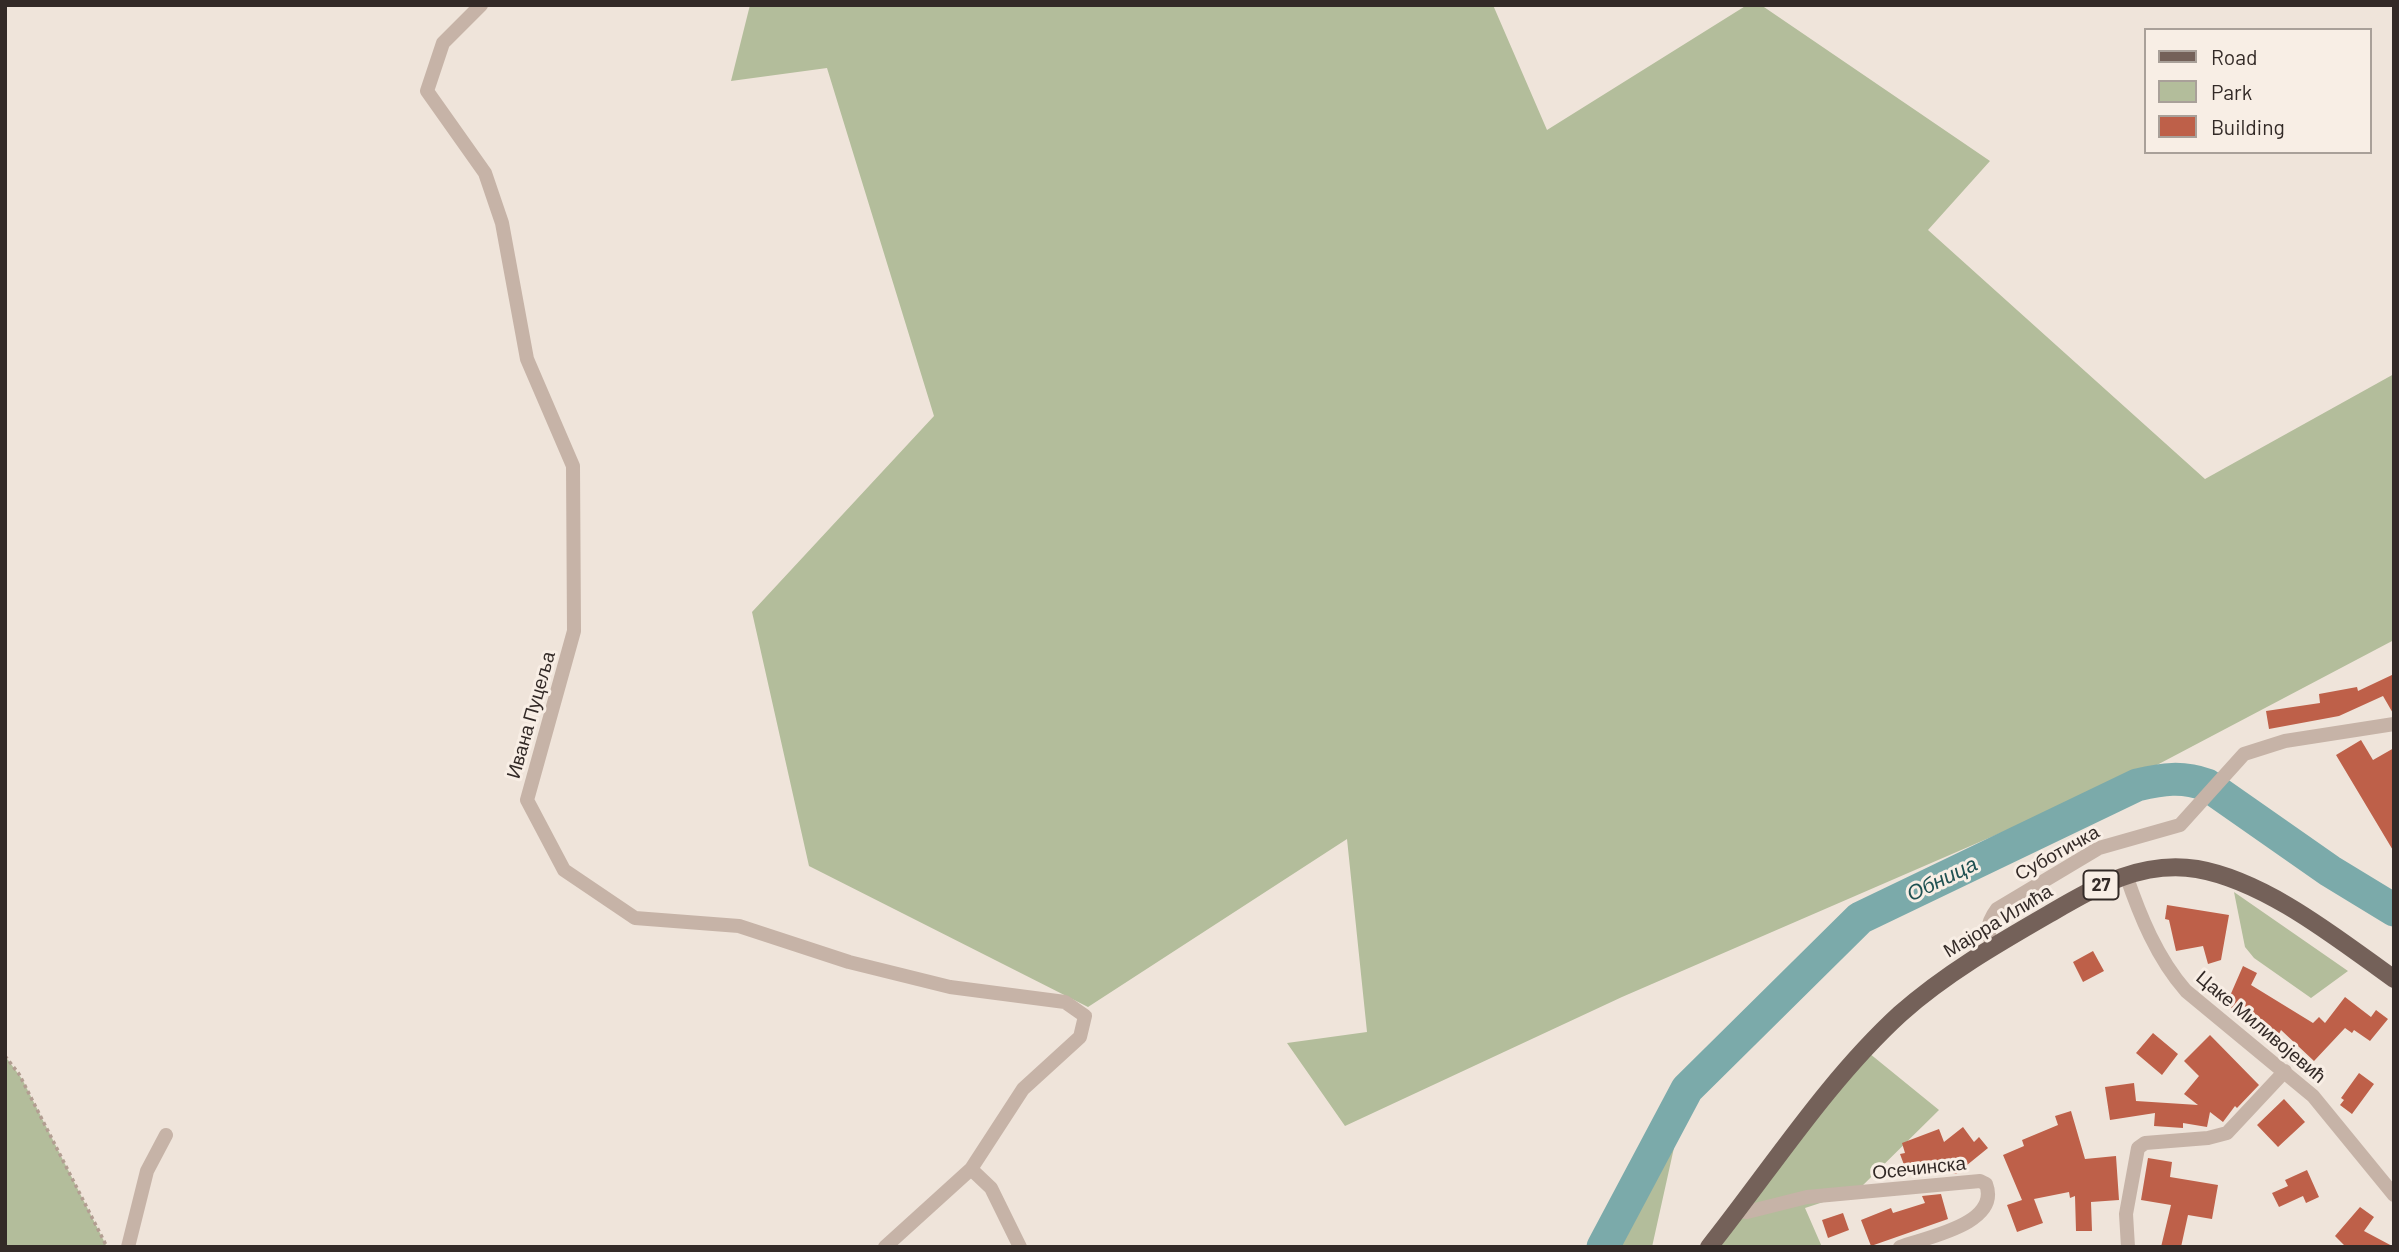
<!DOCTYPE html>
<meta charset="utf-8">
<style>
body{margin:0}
#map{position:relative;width:2399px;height:1252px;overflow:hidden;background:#efe4da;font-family:Barlow,sans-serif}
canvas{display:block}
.frame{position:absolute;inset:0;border:7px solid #332a27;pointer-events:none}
.legend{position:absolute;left:2144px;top:28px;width:228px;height:126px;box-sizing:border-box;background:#f8eee5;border:2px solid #a9a099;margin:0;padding:9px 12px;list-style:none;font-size:21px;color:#332a27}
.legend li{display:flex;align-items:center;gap:14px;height:35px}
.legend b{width:35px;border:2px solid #a9a099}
</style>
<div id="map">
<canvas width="2399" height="1252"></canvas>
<div class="frame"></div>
<ul class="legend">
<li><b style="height:9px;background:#746159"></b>Road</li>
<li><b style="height:19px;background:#b3bd9b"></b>Park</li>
<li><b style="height:19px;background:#be6049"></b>Building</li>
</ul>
</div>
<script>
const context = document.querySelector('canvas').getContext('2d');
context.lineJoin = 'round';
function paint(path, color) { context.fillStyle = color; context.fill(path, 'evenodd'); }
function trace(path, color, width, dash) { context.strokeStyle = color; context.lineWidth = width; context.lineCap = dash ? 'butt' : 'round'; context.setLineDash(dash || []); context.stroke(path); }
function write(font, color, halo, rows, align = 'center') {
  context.font = font + ' Barlow,sans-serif'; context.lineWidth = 6; context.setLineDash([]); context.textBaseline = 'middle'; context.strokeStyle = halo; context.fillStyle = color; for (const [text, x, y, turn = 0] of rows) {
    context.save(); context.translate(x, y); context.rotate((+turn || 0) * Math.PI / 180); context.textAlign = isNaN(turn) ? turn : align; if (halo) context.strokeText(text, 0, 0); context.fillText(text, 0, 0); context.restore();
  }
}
const green = new Path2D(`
 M750 5H1493L1547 130 1747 5H1761L1990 161 1928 230 2205 479 2394 374V640L2155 766 1622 997 1345 1126 1287 1043 1367 1032 1347 839 1088 1007 809 866 752 612 934 416 827 68 731 81Z
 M2234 892 2348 971 2311 998 2254 958 2245 947Z
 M1864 1049 1939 1110 1857 1191 1805 1208 1822 1247H1709Z
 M5 1056 22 1079 107 1247H5Z
 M1687 1089 1652 1247H1603Z`);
const river = new Path2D(`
 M1603 1247 1687 1089 1860 918 2137 785C2163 779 2182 776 2207 785L2330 871 2394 910`);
const building = new Path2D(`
 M2394 674V715L2383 696 2339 716 2269 729 2266 711 2320 703 2319 694 2357 687 2358 691Z
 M2361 740 2373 760 2394 748V852L2336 755Z
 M2167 905 2229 915 2221 960 2208 964 2203 946 2176 951 2169 920 2165 919Z
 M2093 951 2104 971 2083 982 2073 962Z
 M2243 966 2257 973 2251 985 2313 1023 2319 1017 2325 1023 2345 997 2371 1017 2376 1010 2388 1019 2370 1041 2354 1030 2352 1033 2345 1028 2314 1061 2281 1030 2279 1034 2226 1005Z
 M2153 1033 2178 1054 2162 1075 2136 1053Z
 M2210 1035 2259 1085 2237 1108 2235 1106 2223 1122 2210 1112 2207 1127 2183 1123V1128L2154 1126 2155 1113 2110 1120 2105 1087 2134 1083 2136 1101 2198 1105 2184 1094 2199 1076 2184 1061Z
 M2359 1073 2374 1084 2352 1114 2340 1105 2344 1100 2341 1098Z
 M2284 1099 2305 1122 2278 1147 2257 1125Z
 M2071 1111 2085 1159 2116 1156 2119 1200 2091 1202 2092 1231H2076L2075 1196 2070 1198 2069 1192 2034 1199 2043 1223 2017 1232 2007 1205 2022 1200 2003 1155 2024 1146 2022 1140 2058 1125 2055 1116Z
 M1963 1127 1974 1142 1979 1137 1988 1148 1956 1174 1946 1171 1916 1177 1913 1171 1907 1173 1900 1154 1905 1153 1902 1143 1939 1129 1944 1142Z
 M2148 1158 2172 1162 2170 1177 2218 1185 2212 1219 2188 1215 2181 1247H2161L2171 1205 2141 1200Z
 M2307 1170 2319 1197 2306 1203 2303 1196 2279 1207 2272 1193 2288 1186 2285 1180Z
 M1941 1194 1948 1219 1871 1246 1861 1220 1891 1208 1893 1213 1925 1203 1922 1196Z
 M2360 1207 2374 1217 2364 1231 2394 1247H2346L2335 1236Z
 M1843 1213 1849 1230 1828 1238 1822 1220Z`);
const path = new Path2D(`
 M5 1056 19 1074 107 1247`);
const street = new Path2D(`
 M481 5 443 43 427 91 485 173 502 223 527 359 573 466 574 631 527 800 564 870 635 918 739 926 849 962 950 987 1065 1002 1085 1016 1080 1037 1023 1089 971 1169 885 1247
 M2126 875C2140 916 2157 958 2186 991L2313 1096 2394 1195
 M1995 946C1984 934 1988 921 1997 909L2099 848 2180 825 2244 754 2285 741 2394 724
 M971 1169 991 1188 1020 1247
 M1736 1211 1747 1212 1807 1197 1980 1181 1986 1184C2001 1224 1927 1237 1900 1247
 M128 1247 147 1171 166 1135
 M2128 1247 2126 1214 2138 1148 2145 1143 2208 1138 2227 1133 2285 1071`);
const primary = new Path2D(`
 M1709 1247C1771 1169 1827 1081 1900 1014 1945 974 1997 944 2049 914 2096 887 2141 860 2197 869 2266 881 2338 939 2394 979`);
const shields = [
 [2101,885,35]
];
const shieldNames = [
 ["27",2101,885]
];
const streetNames = [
 ["Ивана Пуцеља",531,715,-74],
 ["Суботичка",2057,853,-29],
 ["Мајора Илића",1998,921,-31],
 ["Цаке Миливојевић",2261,1027,40],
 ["Осечинска",1919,1168,-6]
];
const waterNames = [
 ["Обница",1942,879,-26]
];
paint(green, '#b3bd9b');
trace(river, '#7baaaa', 33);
paint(building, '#be6049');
trace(path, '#b29d91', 3.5, [3.5, 3.5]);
trace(street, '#c6b3a7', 14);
trace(primary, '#746159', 18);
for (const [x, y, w] of shields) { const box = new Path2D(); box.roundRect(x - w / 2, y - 14.5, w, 29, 5); context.fillStyle = '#f8eee5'; context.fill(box); trace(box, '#332a27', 2); }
write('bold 18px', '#332a27', null, shieldNames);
write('19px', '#332a27', '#f8eee5', streetNames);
write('italic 21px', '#1f5152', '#f8eee5', waterNames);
</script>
